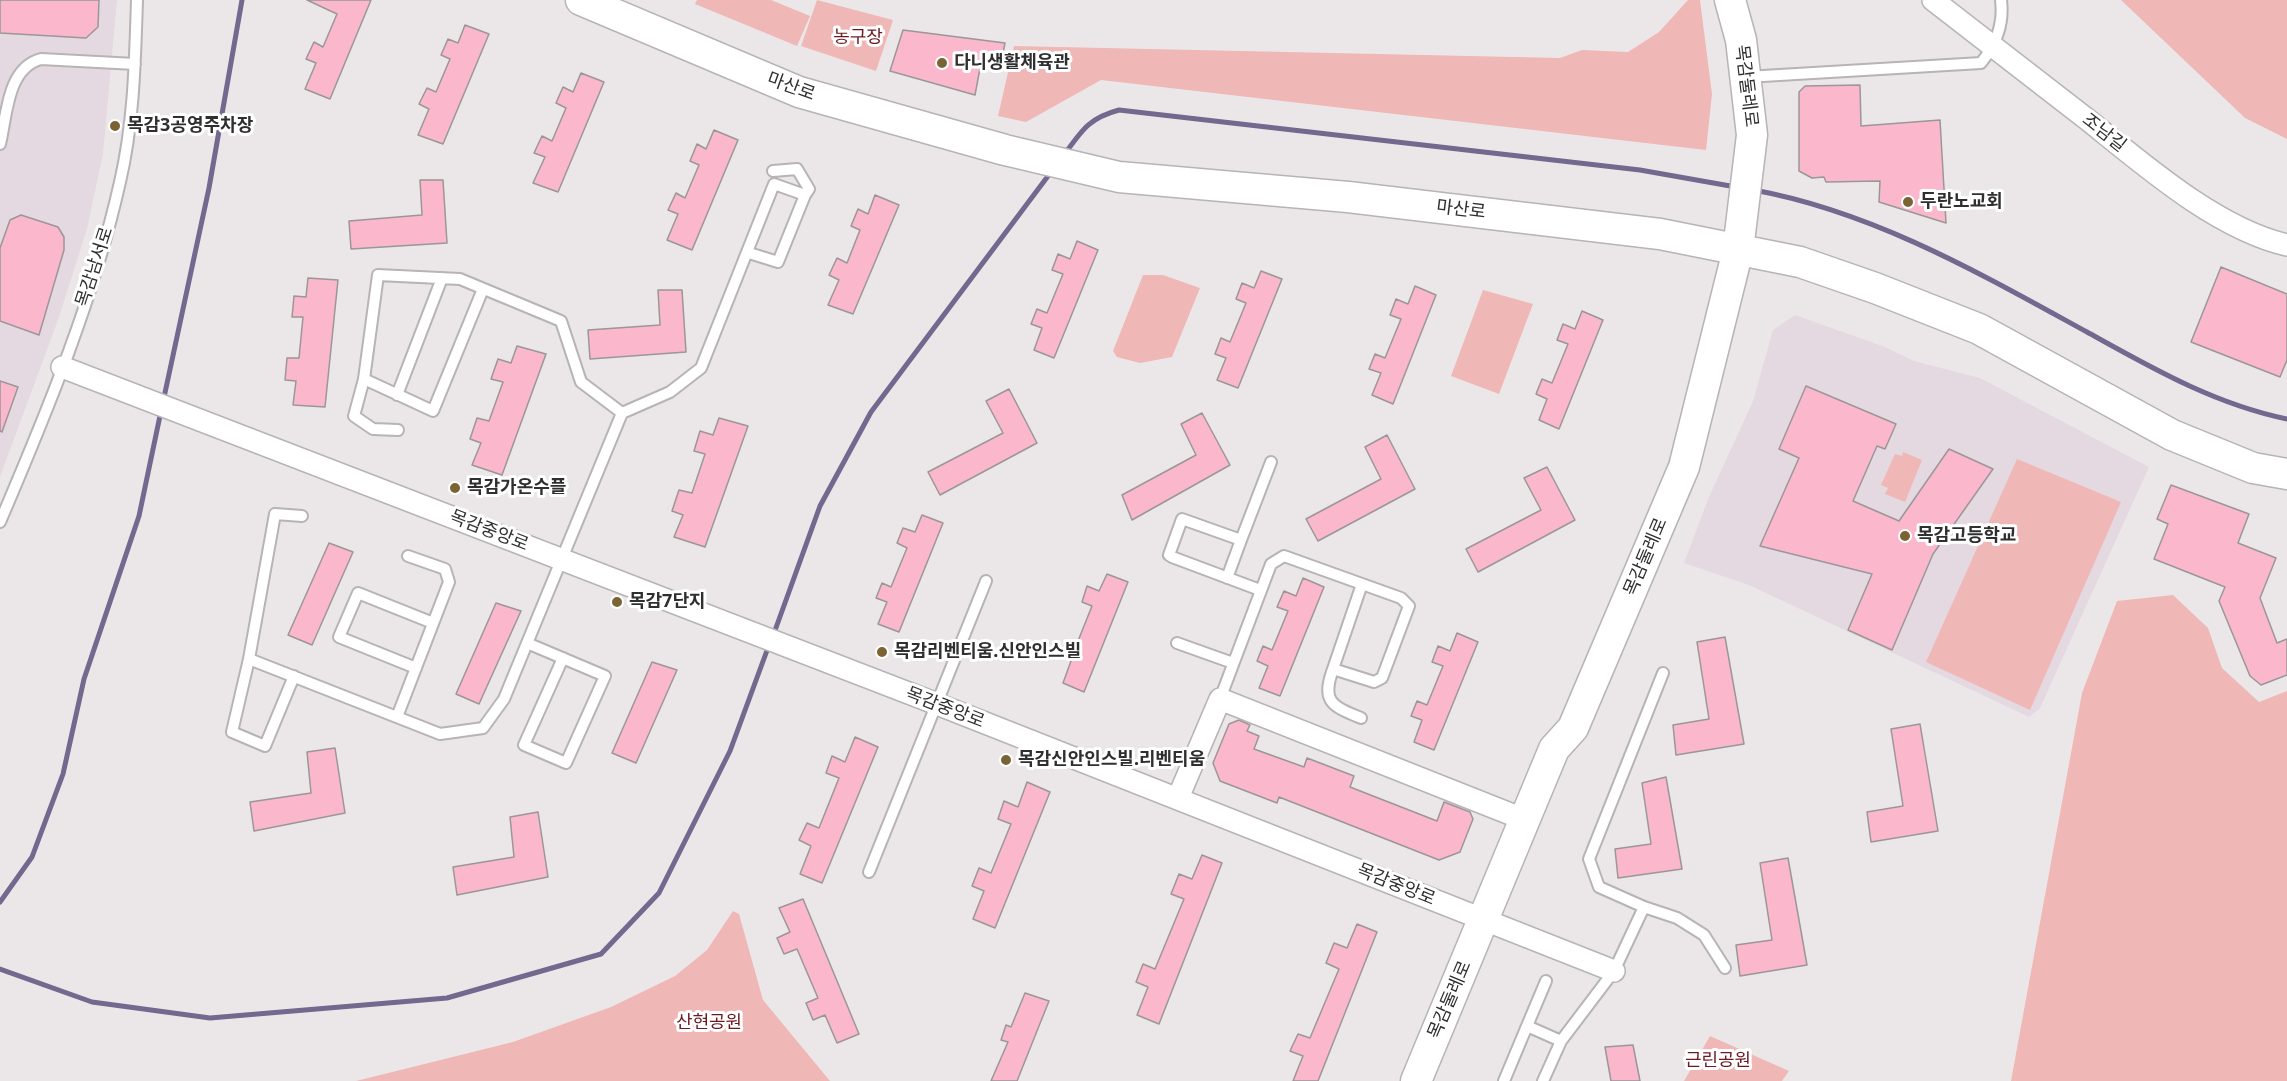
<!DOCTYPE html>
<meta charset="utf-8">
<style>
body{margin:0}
canvas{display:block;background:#ebe7e9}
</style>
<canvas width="2287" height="1081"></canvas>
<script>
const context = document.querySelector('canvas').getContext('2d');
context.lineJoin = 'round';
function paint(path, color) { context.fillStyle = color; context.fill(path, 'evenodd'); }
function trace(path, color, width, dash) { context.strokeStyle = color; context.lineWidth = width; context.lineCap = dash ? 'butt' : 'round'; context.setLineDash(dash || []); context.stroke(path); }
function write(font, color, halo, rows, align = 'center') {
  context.font = font + ' "Noto Sans","Noto Sans KR",sans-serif'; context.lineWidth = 6; context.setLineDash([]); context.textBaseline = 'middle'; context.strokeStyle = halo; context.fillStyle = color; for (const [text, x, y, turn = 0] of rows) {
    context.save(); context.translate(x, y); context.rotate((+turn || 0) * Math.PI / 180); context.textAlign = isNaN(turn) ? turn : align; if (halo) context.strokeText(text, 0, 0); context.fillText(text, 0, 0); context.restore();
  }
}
const built = new Path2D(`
 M0 0H117L103 154 87 229 58 320 0 477Z
 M1795 315 1885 347 1914 361 1980 378 2149 467 2040 708 2029 717 1749 585 1684 563 1708 499 1753 401 1773 330Z`);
const green = new Path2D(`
 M697 0H771L810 16 797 46 695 4Z
 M817 0 893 20 876 71 801 46Z
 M1688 0H1700L1712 94 1706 150 1101 80 1026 122 998 116 1014 46 1560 58 1582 50 1628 52 1659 32Z
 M2121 0H2287V139L2245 118Z
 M1143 275H1163L1200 288 1172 357 1140 363 1117 357 1113 351Z
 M1483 290 1533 304 1499 394 1451 376Z
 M1903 452 1922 460 1905 502 1885 494 1888 488 1881 485 1895 454 1902 456Z
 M2017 459 2121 502 2030 710 1926 662Z
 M2173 595 2208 628 2222 668 2259 702 2287 691V1081H2011L2082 693 2117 601Z
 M733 911 739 914 763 1000 830 1081H356L513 1042 611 1007 675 976 707 950Z
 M1710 1036 1789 1071 1782 1081H1684Z`);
const stream = new Path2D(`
 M1064 155C1082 130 1089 118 1119 110L1640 170 1736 187
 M1754 190C1874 212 1981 274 2087 332 2152 368 2214 404 2287 419
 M163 402 209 188 242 0
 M773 636 820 506 871 412 1051 172
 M0 902 32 857 63 774 84 679 139 516 161 411
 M0 969 92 1002 210 1018 447 998 601 954 659 893 730 751 769 645`);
const building = new Path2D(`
 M0 0H99L98 27 86 38 0 33Z
 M307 0H371L330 99 305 89 316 63 306 59 314 42 323 47 337 14Z
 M465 25 489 34 443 144 418 135 429 109 419 104 427 88 436 92 450 59 441 55 448 39 458 43Z
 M903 30 1005 43 1001 63H981L975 95 890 71Z
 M581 73 604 82 558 192 533 183 545 157 534 153 542 136 552 141 566 108 556 103 563 87 573 92Z
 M1860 85 1861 126 1940 120 1946 223 1879 202 1880 181 1826 182 1824 177 1812 178 1799 171V92L1805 86Z
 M714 130 738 140 692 250 667 240 678 214 668 210 676 193 685 198 699 165 690 161 697 144 706 149Z
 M420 180H443L447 243 351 249 349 221 422 215Z
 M875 195 899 205 853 314 828 305 839 280 829 275 837 258 847 263 860 230 851 226 858 209 868 214Z
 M21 215 58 227 64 237V250L39 335 0 321V248L10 220Z
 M1077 241 1098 250 1054 358 1034 350 1042 328 1031 324 1037 309 1047 313 1063 274 1052 270 1058 254 1070 259Z
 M2221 267 2287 294V360L2280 377 2191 342Z
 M1261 271 1282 279 1238 388 1217 380 1226 358 1215 354 1221 338 1230 342 1246 303 1236 299 1242 283 1254 288Z
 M308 278 338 280 325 407 293 405 296 381 285 380 287 358H299L303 317H292L294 296 306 297Z
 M1415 286 1436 295 1393 404 1372 395 1381 373 1369 369 1375 354 1385 358 1401 319 1390 315 1396 299 1408 304Z
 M658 290H682L686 352 590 359 588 330 660 325Z
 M1582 311 1603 320 1559 429 1539 420 1547 399 1536 394 1542 379 1552 383 1568 344 1557 340 1563 324 1575 329Z
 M517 346 546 354 502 475 472 465 481 443 470 439 477 418 489 421 503 382 491 379 498 359 511 363Z
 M0 381 18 387 2 432 0 431Z
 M1806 386 1896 424 1885 449 1877 446 1853 501 1899 521 1949 449 1993 469 1933 554 1892 650 1848 630 1872 574 1760 546 1799 458 1779 449Z
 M1009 389 1037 443 940 495 928 472 1003 433 986 401Z
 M1202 413 1230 465 1132 520 1122 495 1196 455 1181 424Z
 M719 418 748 426 705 547 674 537 683 515 672 511 679 490 692 493 705 454 694 451 700 431 713 435Z
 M1387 435 1415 489 1318 541 1306 519 1381 479 1365 447Z
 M1547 467 1575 520 1478 572 1466 549 1541 510 1524 478Z
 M2171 485 2249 514 2238 543 2276 558 2260 598 2277 643 2287 639V675L2261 685 2250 676 2219 601 2225 587 2154 559 2168 524 2157 519Z
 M922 515 943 523 899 632 878 624 887 602 876 598 882 583 891 587 907 548 897 543 903 528 915 532Z
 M329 543 353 552 312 645 288 635Z
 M1107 574 1128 582 1084 692 1063 683 1071 661 1060 656 1066 641 1076 646 1092 606 1082 602 1087 586 1099 591Z
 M1303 578 1324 587 1280 696 1259 688 1268 666 1257 661 1263 646 1272 650 1288 611 1277 607 1284 591 1296 596Z
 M496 603 521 611 479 704 456 694Z
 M1457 633 1478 642 1434 750 1414 742 1422 720 1411 716 1417 701 1427 705 1443 666 1432 662 1438 646 1450 651Z
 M1725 637 1744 744 1676 755 1673 725 1709 719 1697 642Z
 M652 662 677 670 636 763 612 753Z
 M1239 720 1250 725 1247 731 1259 736 1254 749 1304 767 1307 758 1354 776 1350 787 1437 821 1444 802 1470 812 1473 819 1460 852 1439 860 1279 797 1277 803 1220 781 1213 763 1229 724Z
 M1920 724 1938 831 1871 842 1867 812 1903 806 1891 729Z
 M855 737 878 747 822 883 800 874 811 846 799 840 807 823 819 828 839 778 826 773 832 756 845 762Z
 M335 748 345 813 254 831 250 802 311 793 307 752Z
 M1666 777 1682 869 1618 878 1615 849 1651 844 1642 783Z
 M1027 782 1050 792 995 928 973 919 984 891 972 886 979 868 991 873 1011 824 998 819 1004 801 1018 807Z
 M538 812 548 877 457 895 453 867 514 857 510 817Z
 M1202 855 1222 863 1159 1024 1137 1015 1148 987 1136 982 1143 964 1155 969 1184 899 1171 894 1179 874 1192 879Z
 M1788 858 1807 965 1740 976 1736 945 1772 940 1760 863Z
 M803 899 859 1034 837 1043 825 1015 813 1020 806 1003 818 998 797 949 784 954 777 938 790 932 779 908Z
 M1357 924 1377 932 1318 1081H1293L1303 1056 1290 1051 1298 1034 1310 1038 1339 969 1326 963 1334 943 1347 948Z
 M1025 993 1049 1001 1017 1081H991L1008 1042 1001 1040 1006 1025 1011 1027Z
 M1633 1045 1640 1081H1611L1605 1047Z`);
const lane = new Path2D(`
 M1746 77 1981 63C1996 44 2004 25 2001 0
 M0 144C7 115 7 68 41 59L135 64
 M749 253 778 262 805 195
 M364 379 433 411 483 289
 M397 395 442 278
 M622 413 670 392 701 368 774 184 805 195 809 189 797 169 773 171
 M302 516 275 514 249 659 440 734 483 728 504 699 622 413 581 382 561 321 460 279 378 275 364 379 354 416 373 429 398 430
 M0 522C47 412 94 298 120 182 134 122 135 61 137 0
 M1241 540 1271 462
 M1227 578 1241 540 1182 519 1169 555 1172 557 1260 590
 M527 643 605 676 566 763 524 745 563 658
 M1177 643 1233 663
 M249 659 232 732 265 746 294 676
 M416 668 339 637 358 593 433 623
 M1333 669C1321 702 1332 706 1361 718
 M1220 699 1271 564 1284 556 1401 598 1409 606 1382 678 1374 682 1333 669 1362 584
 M397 717 449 582 445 569 408 556
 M869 872 986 581
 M1644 907 1677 918 1704 935 1725 968
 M1546 981 1527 1026 1561 1041
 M1504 1081 1527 1026
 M1543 1081 1561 1041 1614 971 1644 907 1599 887 1589 859 1663 673`);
const street = new Path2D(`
 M1933 0C1985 40 2037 80 2088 120 2144 165 2217 229 2287 245
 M62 367 937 704 1614 971
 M1178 798 1220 699 1523 819`);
const secondary = new Path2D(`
 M581 0 799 92 1005 150 1119 177 1348 197 1660 234 1800 262 1875 288 1979 329 2172 435 2253 468 2287 474
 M1416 1081 1554 749 1573 728 1684 467 1738 250 1752 135 1741 40 1730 0`);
const markers = [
 [942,63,6,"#7b6334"],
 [115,126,6,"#7b6334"],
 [1908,202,6,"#7b6334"],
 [455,488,6,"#7b6334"],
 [1905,536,6,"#7b6334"],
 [617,602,6,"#7b6334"],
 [882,652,6,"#7b6334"],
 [1006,760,6,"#7b6334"]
];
const parkNames = [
 ["농구장",858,38],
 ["산현공원",709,1023],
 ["근린공원",1718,1061]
];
const poiNames = [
 ["다니생활체육관",954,63],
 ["목감3공영주차장",127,126],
 ["두란노교회",1920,202],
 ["목감가온수플",467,488],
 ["목감고등학교",1917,536],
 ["목감7단지",629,602],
 ["목감리벤티움.신안인스빌",894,652],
 ["목감신안인스빌.리벤티움",1018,760]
];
const streetNames = [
 ["목감둘레로",1746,86,83],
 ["마산로",791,87,20],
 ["조남길",2104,133,38],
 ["마산로",1461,210,7],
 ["목감남서로",95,267,-72],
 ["목감중앙로",489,531,21],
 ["목감둘레로",1646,557,-67],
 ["목감중앙로",945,708,21],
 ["목감중앙로",1396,885,22],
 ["목감둘레로",1450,1000,-67]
];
paint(built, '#e4d9e0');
paint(green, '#efb8b6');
trace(stream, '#73688e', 5);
paint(building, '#fbb8cc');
trace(building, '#9b9698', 1.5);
trace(lane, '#b7b3b6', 14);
trace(street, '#b7b3b6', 24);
trace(secondary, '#b7b3b6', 33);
trace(lane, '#fff', 10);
trace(street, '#fff', 21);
trace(secondary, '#fff', 30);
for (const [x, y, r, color] of markers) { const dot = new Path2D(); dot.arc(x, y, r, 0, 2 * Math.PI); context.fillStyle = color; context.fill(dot); trace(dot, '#fff', 2); }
write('18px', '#691b21', '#fff', parkNames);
write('bold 18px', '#302f30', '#fff', poiNames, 'left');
write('18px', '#302f30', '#fff', streetNames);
</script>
